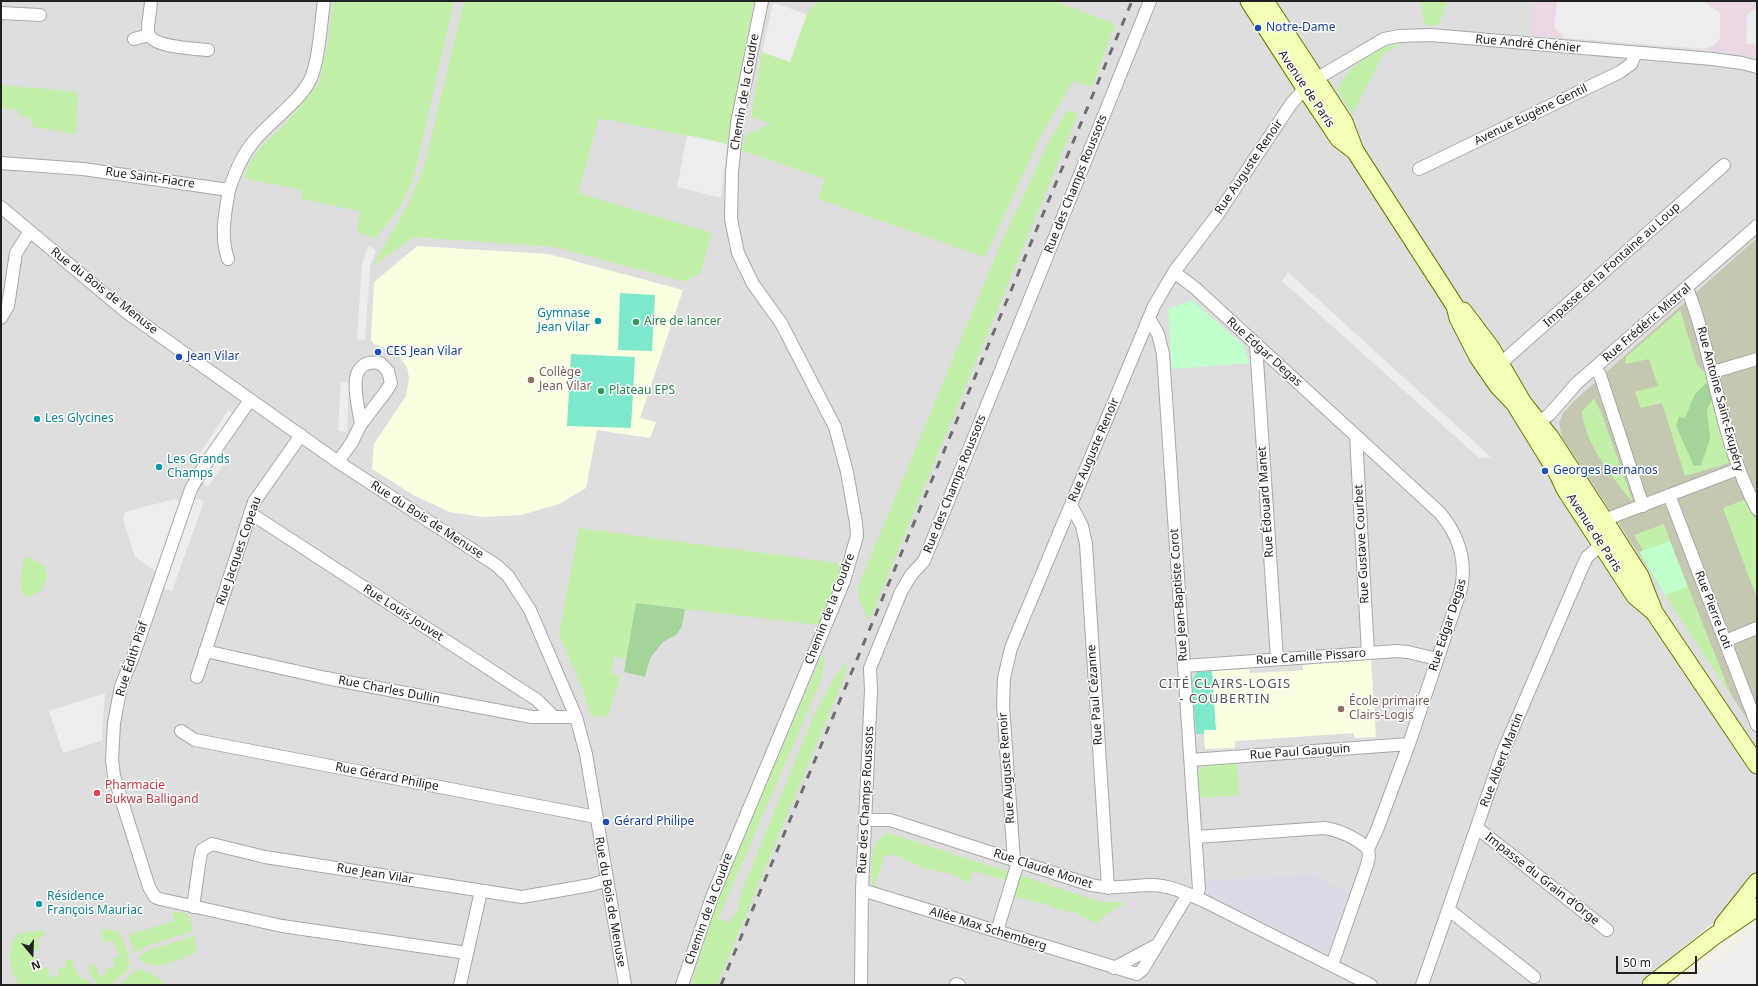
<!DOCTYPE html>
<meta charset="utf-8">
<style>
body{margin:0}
#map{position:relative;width:1758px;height:986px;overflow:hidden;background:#f2f0e6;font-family:"Noto Sans",sans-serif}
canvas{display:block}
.frame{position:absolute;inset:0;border:2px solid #212121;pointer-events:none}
.north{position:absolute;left:12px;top:934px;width:40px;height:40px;-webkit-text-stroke:3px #fff;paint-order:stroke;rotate:161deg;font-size:11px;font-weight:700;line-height:16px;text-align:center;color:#212121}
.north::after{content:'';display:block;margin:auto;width:14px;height:18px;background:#212121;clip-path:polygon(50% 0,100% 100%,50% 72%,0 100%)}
.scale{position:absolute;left:1616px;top:956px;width:81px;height:18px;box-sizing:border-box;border:2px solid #212121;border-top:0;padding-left:5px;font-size:12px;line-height:14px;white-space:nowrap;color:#212121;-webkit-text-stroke:3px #fff;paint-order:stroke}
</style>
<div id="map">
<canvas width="1758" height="986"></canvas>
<div class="frame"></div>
<div class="north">N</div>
<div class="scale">50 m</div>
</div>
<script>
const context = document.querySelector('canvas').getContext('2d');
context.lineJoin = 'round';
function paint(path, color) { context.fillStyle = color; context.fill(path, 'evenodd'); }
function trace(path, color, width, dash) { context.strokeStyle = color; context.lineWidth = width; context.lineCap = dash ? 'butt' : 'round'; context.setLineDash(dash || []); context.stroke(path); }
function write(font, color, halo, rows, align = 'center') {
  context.font = font + ' "Noto Sans",sans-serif'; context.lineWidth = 3; context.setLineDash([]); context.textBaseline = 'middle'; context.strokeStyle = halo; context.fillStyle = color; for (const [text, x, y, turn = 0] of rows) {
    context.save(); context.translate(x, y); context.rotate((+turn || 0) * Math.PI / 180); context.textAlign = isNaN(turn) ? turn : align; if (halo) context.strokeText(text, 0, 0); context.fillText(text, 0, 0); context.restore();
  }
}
const residential = new Path2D(`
 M1 1H1534L1757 43V882L1715 921 1638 985H1Z`);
const industrial = new Path2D(`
 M1533 1H1757V56L1703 49 1530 35Z`);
const education = new Path2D(`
 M417 246 548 254 683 290 640 418 656 422 650 438 597 430 586 488 559 504 521 515 483 517 450 512 415 496 372 469 374 444 406 396 409 378 407 367 399 356 391 350 374 344 371 340 374 282Z
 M1371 660 1376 737 1354 738V733L1311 736 1235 741V748L1205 749 1204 734H1196L1192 680 1197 672 1250 669V673L1293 671 1303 670V665Z`);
const construction = new Path2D(`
 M1757 238V721L1749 722 1562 437 1559 423 1563 413 1575 400Z`);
const grass = new Path2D(`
 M333 1H454L416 168C411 185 404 202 393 216 387 224 381 231 375 238L357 232 360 211 301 199 302 190 247 179 243 176 259 149 284 125 319 83 328 42Z
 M464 1H754L727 144 599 118 578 193 712 233 700 274 688 279 686 282 555 247 414 237 372 266 408 205 424 168Z
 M818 1H1055L1115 24 1092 87 1073 81 1040 137 985 257 818 199 825 179 741 150 747 134 771 124 751 117 762 52 790 62 807 14Z
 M1421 1H1448L1438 26 1427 25 1424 23Z
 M1405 42 1384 53 1352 115 1338 90C1345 66 1381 46 1405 42Z
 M1 85 78 92 76 134 33 127 30 118 21 116 17 110 1 108Z
 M1067 110 1078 114 869 621 859 599 858 587 999 248 1046 147Z
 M1680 310 1697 365 1712 379 1717 418 1729 463 1685 476 1662 403 1641 408 1635 392 1658 386 1649 359 1625 364 1626 357Z
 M1594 399 1601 412 1633 502C1613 479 1584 442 1582 411Z
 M1744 500 1757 523V598L1723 508Z
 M1664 524 1670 541 1643 551 1634 535Z
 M579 528 844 564 819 625 636 603 626 659 614 657 611 674 620 676 608 717 591 716 583 690 559 634Z
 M29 557 45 567 47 577 42 590 29 597H25C17 587 22 569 24 558Z
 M1688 587 1731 695 1665 595Z
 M823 653C827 671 817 689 810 706L718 919 729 922 739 910V898L814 715 834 678 846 662V673L717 985H691L717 899Z
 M1237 763 1239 795 1200 798 1198 773 1204 766Z
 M888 833 1009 872 1006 880 972 871 969 885C955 871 938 872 920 867 913 864 907 860 900 857 896 855 889 855 885 855L874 888 872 886C872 867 867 842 888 833Z
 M1020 875 1100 902H1119L1126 904C1115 908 1105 913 1097 924L1074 912 1055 909 1048 905 1017 897 1014 898Z
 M172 912 184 913 189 916 193 931 147 946 135 953 128 935 175 921Z
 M109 929 119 932C130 959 139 967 109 985H98L91 976 87 967 95 964 99 976 107 973 106 969 115 966 113 959 120 956 113 940 104 943 101 931Z
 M43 930 45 936 37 938 40 949 32 952 40 969 47 967 51 978 59 975 58 969 66 967 65 961 71 959 79 977 88 980 91 985H20C8 971 7 949 17 934Z
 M195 936 197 952C180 958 151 976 138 957L149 950Z
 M139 969C148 972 160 976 164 985H120L129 976Z`);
const forest = new Path2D(`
 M1706 383 1711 389 1713 398 1707 410 1710 439 1701 465 1694 466 1676 426 1679 417 1685 418 1695 394Z
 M636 603 685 609 682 626 677 634 663 642 650 658 645 677 624 672Z`);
const park = new Path2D(`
 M1192 300 1243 345 1250 363 1172 369 1168 309Z
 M1670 541 1688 587 1665 595 1639 552Z`);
const pitch = new Path2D(`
 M620 293 655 295 652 351 618 350Z
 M571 354 635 357 631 428 567 426Z
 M1212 671 1216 730H1204V734H1196L1192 680 1197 672Z`);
const parking = new Path2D(`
 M1557 1H1703L1720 13V39L1713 46 1703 49 1565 38 1554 27Z
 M773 3 807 14 790 62 762 52Z
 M1757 8V42L1754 45 1746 43 1747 14Z
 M687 135 727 144 721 198 677 187Z
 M368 246 376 250 370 267 365 340 357 339 362 264Z
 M1288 272 1491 457 1479 458 1282 281Z
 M341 382 349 383 347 432 338 431Z
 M228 410 235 414 205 459 199 455Z
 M223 452 229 456 208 487 203 483Z
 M194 498 204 501 172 591 163 588Z
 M175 499 182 505 160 570 155 571 135 557 123 519 124 514 128 511Z
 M105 693 102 733 103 740 63 753 49 711Z
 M1757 926V978L1748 985H1686L1726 958 1745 940Z`);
const plaza = new Path2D(`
 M1314 875 1350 894 1336 944 1328 950 1317 952 1206 896 1204 881Z`);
const minor = new Path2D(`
 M151 1C151 9 146 29 149 35 155 47 195 49 208 50
 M1 13 40 15
 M134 39 149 35
 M1 163 83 169 229 190C225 213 220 237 228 259
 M1419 169 1620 72 1631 64 1636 53
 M229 190C235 172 242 155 254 141 270 121 299 102 310 80 319 62 321 22 324 1
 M1 207 125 311 338 462 496 565 508 576 530 610 576 717 586 754 625 985
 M1174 272 1195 288 1440 513C1459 536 1467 560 1461 589L1409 744 1377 830 1368 849 1369 856 1367 865 1332 965
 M1687 288C1715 360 1720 441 1757 509
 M1 318 8 306 16 253 30 231
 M1149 318 1158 334 1163 354 1199 889 1196 897
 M1256 345 1277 659
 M1500 364 1724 165
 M1594 368 1600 375 1643 506
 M1713 372 1757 359
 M250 400 204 466 191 489 133 657 121 686 114 723 112 760 114 776 149 887 155 897 160 899 282 926 467 953
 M1538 422 1549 415 1577 383 1757 226
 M1356 436 1368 653
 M338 462 352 442 361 424 387 390 391 383 388 371 380 363C343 358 358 403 361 424
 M1669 495 1757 725
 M1071 505 1082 526 1086 544 1108 888
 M250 513 537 700 553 716
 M1596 521 1604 520 1738 469
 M1725 641 1757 628
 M205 651 326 678 532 717H576
 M1184 666 1397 651 1408 652 1437 659
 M197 677 254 502 301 435
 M181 731 195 740 596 817
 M1191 760 1409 744
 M866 820H890L1091 885C1112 890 1132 885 1153 885 1172 886 1188 894 1204 901L1371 985
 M1477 828 1607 930
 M1196 837 1324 828C1339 830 1357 838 1368 849
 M1014 861 1003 705 1004 678 1011 648 1154 306 1174 272 1218 214 1291 104 1305 88 1316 79 1384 39 1399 36 1431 35 1712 59 1742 63 1757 67
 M862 890 1137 974 1143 969 1188 894
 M193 907 200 858 202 850 212 844 265 857 522 897 591 885 607 880
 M1449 910 1534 977
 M997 931 1018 862
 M1114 968 1155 946
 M956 984 959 985
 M460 985 481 891
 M682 985 712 897 844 581 857 536 856 523 847 472 835 427 781 323 753 284 738 253 731 219 732 172 737 123 762 1
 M861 985 862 890 871 690 870 668 901 592 911 575 924 561 1150 1
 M1422 985 1502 754 1581 570 1587 557 1601 545`);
const secondary = new Path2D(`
 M1249 1 1305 88 1339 139 1355 151
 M1265 1 1344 122 1355 151 1455 306 1458 318 1478 357 1498 386 1515 404 1558 474 1565 489 1635 596 1654 612
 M1463 311 1491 348 1523 403 1550 437 1604 520 1640 576 1654 612 1757 765
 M1723 925 1757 882
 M1651 985 1713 937 1757 907`);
const rail = new Path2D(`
 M721 985 1132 1`);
const markers = [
 [1258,28,4,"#1a4fb4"],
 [598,321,4,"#0f9aa8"],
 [636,322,4,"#2e9e5b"],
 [378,352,4,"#1a4fb4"],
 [179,357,4,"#1a4fb4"],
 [531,380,4,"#8d6e63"],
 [601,391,4,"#2e9e5b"],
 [37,419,4,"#0f9aa8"],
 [159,467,4,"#0f9aa8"],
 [1545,471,4,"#1a4fb4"],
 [1341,709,4,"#8d6e63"],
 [97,793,4,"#e0444e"],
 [606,822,4,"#1a4fb4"],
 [39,904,4,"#0f9aa8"]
];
const transitNames = [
 ["Notre-Dame",1266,28],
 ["CES Jean Vilar",386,352],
 ["Jean Vilar",187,357],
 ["Georges Bernanos",1553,471],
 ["Gérard Philipe",614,822]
];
const streetNames = [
 ["Rue André Chénier",1528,44,5],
 ["Avenue de Paris",1306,89,56],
 ["Chemin de la Coudre",745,92,-80],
 ["Avenue Eugène Gentil",1531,115,-26],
 ["Rue Auguste Renoir",1249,167,-56],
 ["Rue Saint-Fiacre",150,178,8],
 ["Rue des Champs Roussots",1076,184,-68],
 ["Impasse de la Fontaine au Loup",1612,265,-42],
 ["Rue du Bois de Menuse",104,291,38],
 ["Rue Frédéric Mistral",1647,323,-41],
 ["Rue Edgar Degas",1264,352,42],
 ["Rue Antoine Saint-Exupéry",1720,399,75],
 ["Rue Auguste Renoir",1094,450,-67],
 ["Rue des Champs Roussots",955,484,-68],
 ["Rue Édouard Manet",1266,502,-94],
 ["Rue du Bois de Menuse",427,520,33],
 ["Avenue de Paris",1594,533,57],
 ["Rue Gustave Courbet",1362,544,-93],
 ["Rue Jacques Copeau",239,551,-71],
 ["Rue Jean-Baptiste Corot",1179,595,-94],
 ["Chemin de la Coudre",830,609,-69],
 ["Rue Pierre Loti",1713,610,69],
 ["Rue Louis Jouvet",403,613,33],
 ["Rue Edgar Degas",1448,625,-72],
 ["Rue Camille Pissaro",1311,657,-4],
 ["Rue Édith Piaf",132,659,-72],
 ["Rue Charles Dullin",389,690,11],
 ["Rue Paul Cézanne",1095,695,-94],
 ["Rue Paul Gauguin",1300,752,-4],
 ["Rue Albert Martin",1502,760,-69],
 ["Rue Auguste Renoir",1007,768,-94],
 ["Rue Gérard Philipe",387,777,11],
 ["Rue des Champs Roussots",866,800,-87],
 ["Rue Claude Monet",1043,869,18],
 ["Rue Jean Vilar",375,874,9],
 ["Impasse du Grain d'Orge",1542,879,38],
 ["Rue du Bois de Menuse",610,902,80],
 ["Chemin de la Coudre",709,909,-70],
 ["Allée Max Schemberg",988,929,17]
];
const cultureNames = [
 ["Gymnase",590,314,"right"],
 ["Jean Vilar",590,328,"right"],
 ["Les Glycines",45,419],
 ["Les Grands",167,460],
 ["Champs",167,474],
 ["Résidence",47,897],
 ["François Mauriac",47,911]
];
const leisureNames = [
 ["Aire de lancer",644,322],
 ["Plateau EPS",609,391]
];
const educationNames = [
 ["Collège",539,373],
 ["Jean Vilar",539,387],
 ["École primaire",1349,702],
 ["Clairs-Logis",1349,716]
];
const healthNames = [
 ["Pharmacie",105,786],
 ["Bukwa Balligand",105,800]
];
const neighbourhoodNames = [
 ["CITÉ CLAIRS-LOGIS",1225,684],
 ["- COUBERTIN",1225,699]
];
paint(residential, '#dfdede');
paint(industrial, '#ecd8e5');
paint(education, '#fbffe2');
paint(construction, '#c5c8b1');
paint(grass, '#c3f0a8');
paint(forest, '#a2d597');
paint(park, '#c1ffcd');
paint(pitch, '#7de8cc');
paint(parking, '#ededed');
paint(plaza, '#dcdae8');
trace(minor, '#a8a8a8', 14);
trace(secondary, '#627f00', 19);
trace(minor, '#fff', 12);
trace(secondary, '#f2ffb7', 17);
trace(rail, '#6f6f6f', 3, [8, 8]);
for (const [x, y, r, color] of markers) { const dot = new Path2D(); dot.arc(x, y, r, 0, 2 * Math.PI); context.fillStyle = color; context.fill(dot); trace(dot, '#fff', 1.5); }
write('12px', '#164399', '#fff', transitNames, 'left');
write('12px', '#212121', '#fff', streetNames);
write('12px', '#0d838f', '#fff', cultureNames, 'left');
write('12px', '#27864d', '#fff', leisureNames, 'left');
write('12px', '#785e54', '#fff', educationNames, 'left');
write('12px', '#be3a42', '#fff', healthNames, 'left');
context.letterSpacing = '1px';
write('13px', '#545454', '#fff', neighbourhoodNames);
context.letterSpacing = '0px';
</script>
